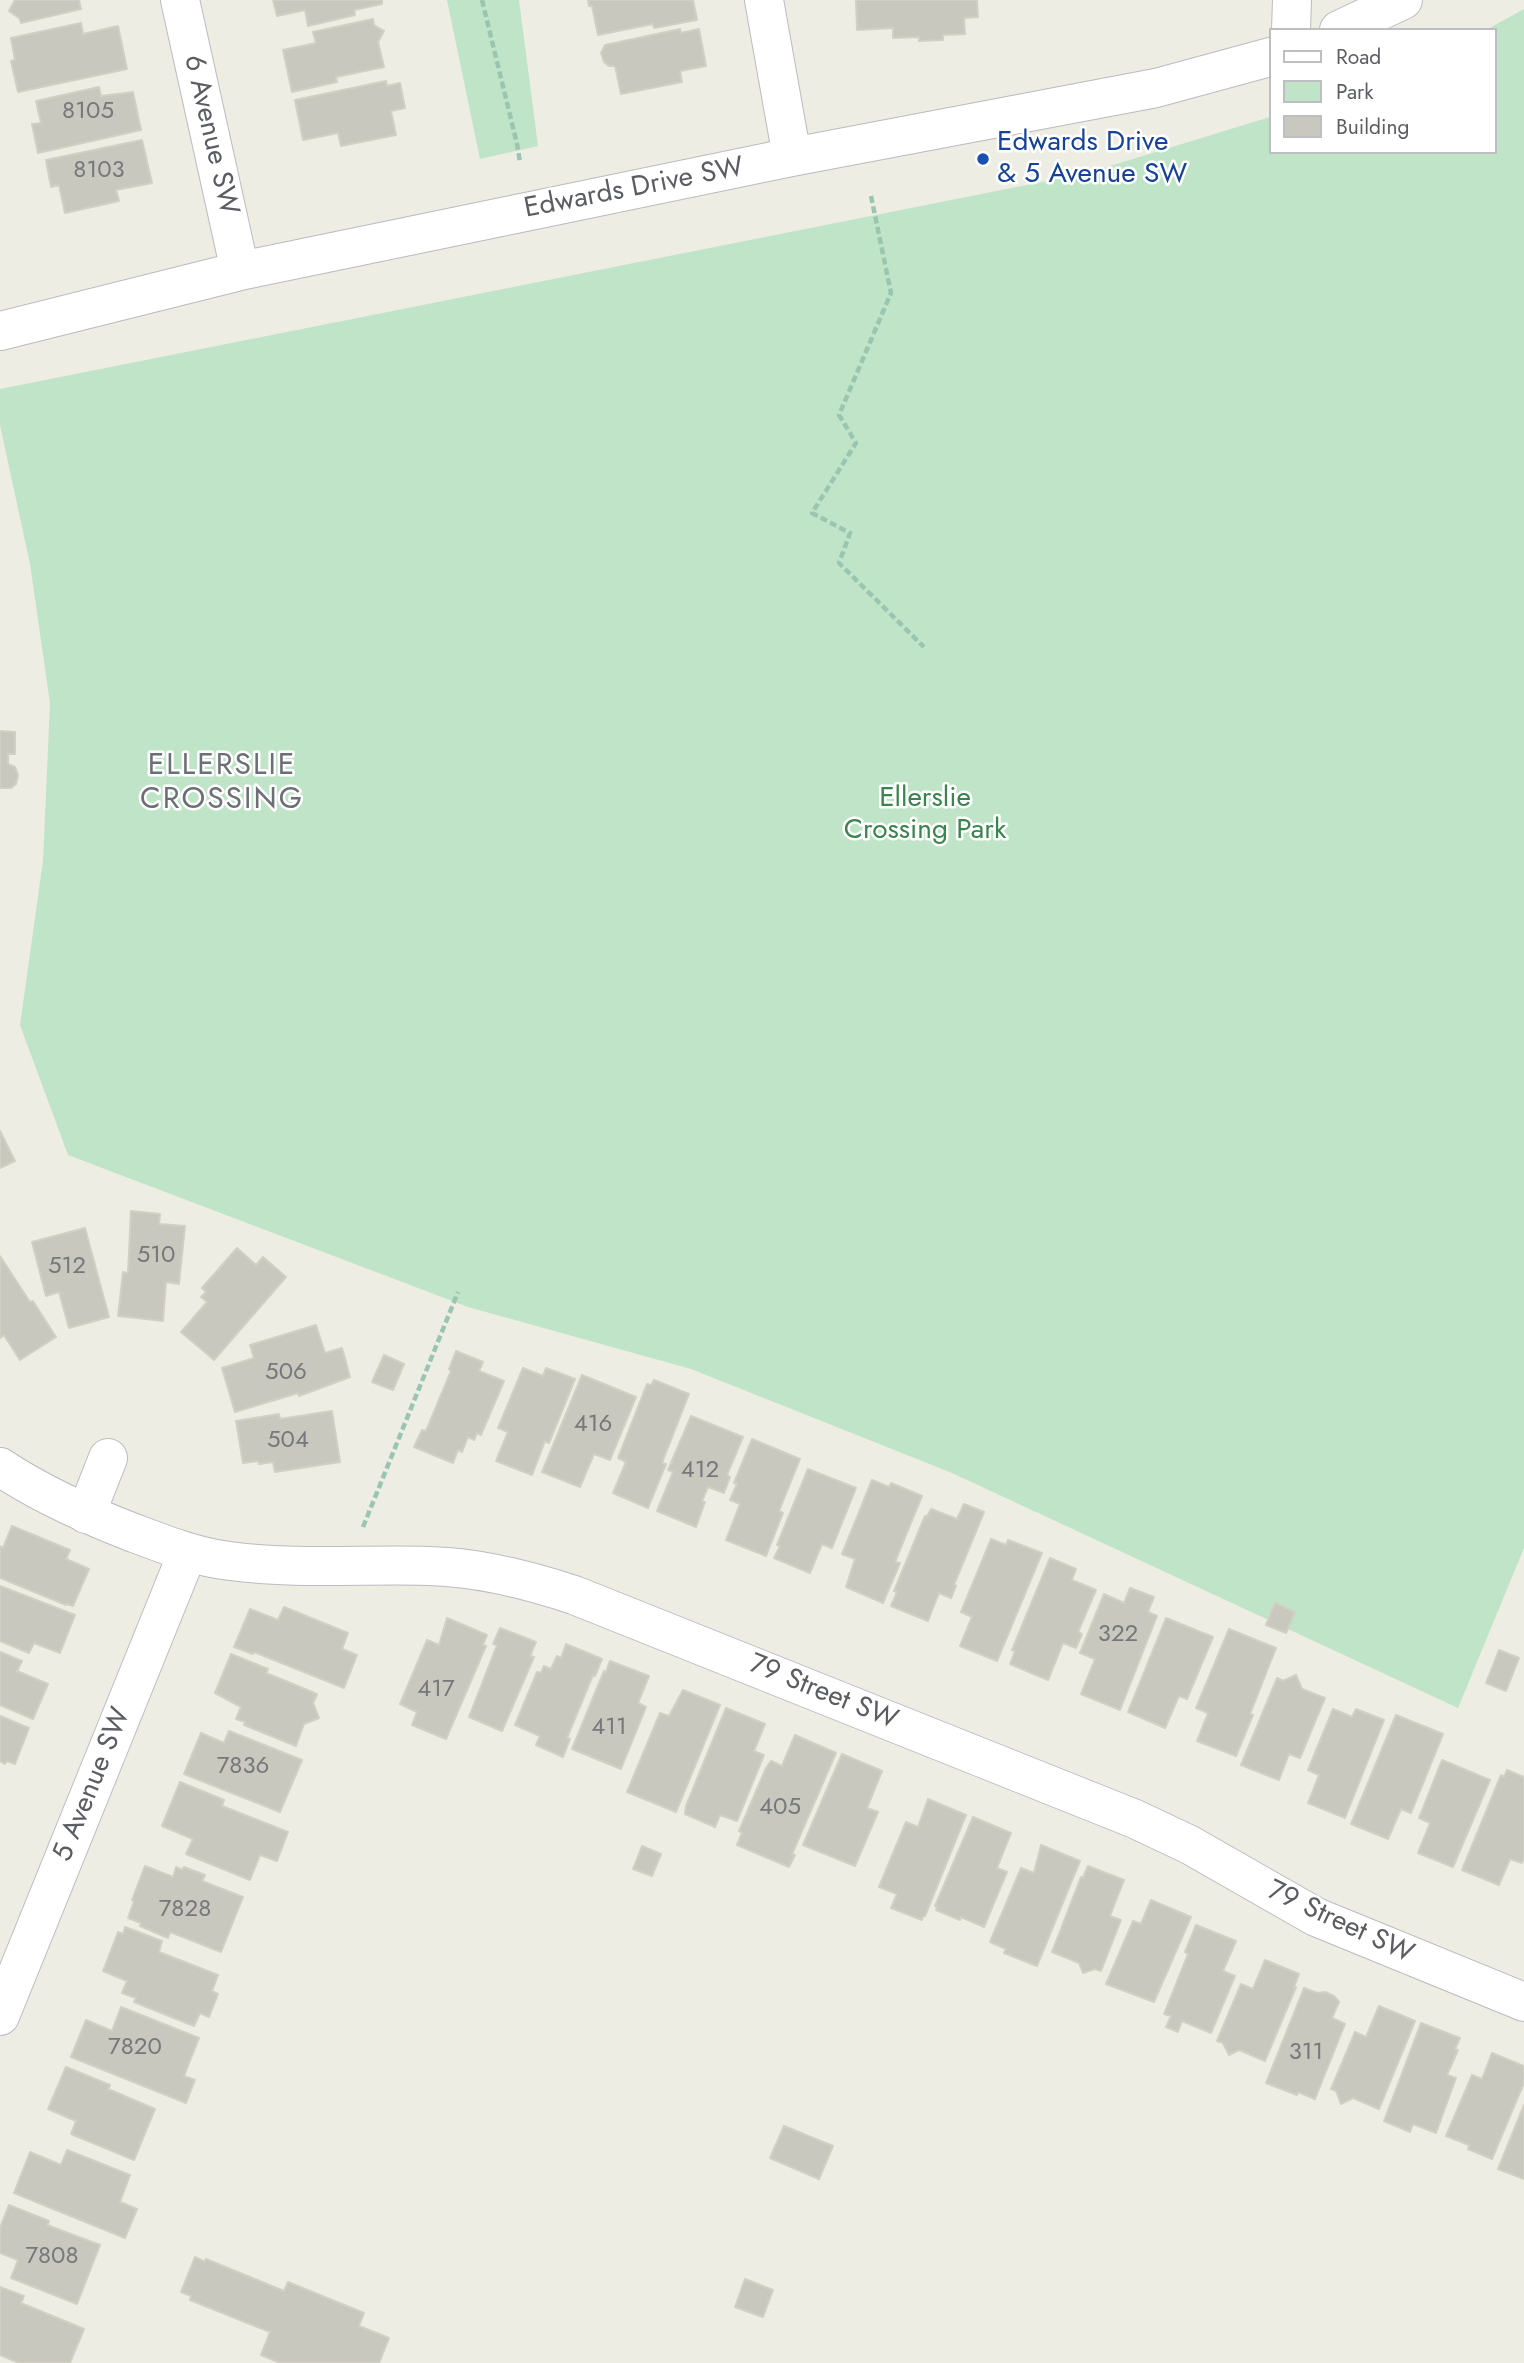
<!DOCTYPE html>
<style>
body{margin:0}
#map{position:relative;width:1524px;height:2363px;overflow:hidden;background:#edede3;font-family:Jost,sans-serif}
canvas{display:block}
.legend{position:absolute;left:1269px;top:28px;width:228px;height:126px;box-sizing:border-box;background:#fff;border:2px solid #bdbec1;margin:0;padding:9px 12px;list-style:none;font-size:21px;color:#5b5d63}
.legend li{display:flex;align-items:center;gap:14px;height:35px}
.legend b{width:35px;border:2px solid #bdbec1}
</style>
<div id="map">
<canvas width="1524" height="2363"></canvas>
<ul class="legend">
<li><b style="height:9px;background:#fff"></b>Road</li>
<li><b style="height:19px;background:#c0e4c8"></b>Park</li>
<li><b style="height:19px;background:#c8c8bf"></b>Building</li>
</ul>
</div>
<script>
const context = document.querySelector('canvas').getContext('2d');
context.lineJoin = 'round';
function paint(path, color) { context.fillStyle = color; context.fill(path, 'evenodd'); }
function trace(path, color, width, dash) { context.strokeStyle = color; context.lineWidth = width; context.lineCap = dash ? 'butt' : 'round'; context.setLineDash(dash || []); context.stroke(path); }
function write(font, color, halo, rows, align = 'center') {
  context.font = font + ' Jost,sans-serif'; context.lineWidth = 5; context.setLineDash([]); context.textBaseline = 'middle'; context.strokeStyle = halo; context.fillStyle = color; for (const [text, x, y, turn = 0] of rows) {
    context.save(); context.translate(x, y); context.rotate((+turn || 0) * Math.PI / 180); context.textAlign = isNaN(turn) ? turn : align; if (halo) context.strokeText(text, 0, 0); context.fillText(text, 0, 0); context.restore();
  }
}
const green = new Path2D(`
 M447 0H519L538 146 480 159Z
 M1524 9V1548L1458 1708 952 1473 691 1369 468 1307 68 1155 20 1025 43 861 50 703 30 564 0 425V389L1087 173 1270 117V152H1494V30H1486Z`);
const building = new Path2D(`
 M15 0H79L81 9 21 23 19 18 9 11Z
 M273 0H382V4L354 10 355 15 308 26 305 10 277 16Z
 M588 0H693L697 20 654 28 653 24 598 35 592 6H589Z
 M856 0H977L978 17 964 18 965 34 943 35V40L919 41V37L893 38V28L857 30Z
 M373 19 374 25 384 31 378 42 384 67 336 77 337 82 292 92 283 50 316 43 313 32Z
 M81 23 83 34 118 26 127 69 18 92 11 61 15 60 11 38Z
 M680 29 681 33 699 29 706 66 680 71 682 82 621 94 615 66H609L604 62 601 53 605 45Z
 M386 81 387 86 400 83 405 108 391 111 396 135 341 146 338 133 303 140 295 100Z
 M99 87 101 96 133 92 141 130 38 153 32 124 41 123 36 101Z
 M142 140 152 183 116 190 119 201 65 213 59 185 51 187 46 160Z
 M0 731 15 732V754H8V764L15 767 18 775 16 784 11 788H0Z
 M0 1131 15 1161 0 1168Z
 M131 1211 160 1214 159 1224 185 1226 179 1284 166 1282 163 1321 118 1316 123 1272 128 1273Z
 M85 1228 109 1317 69 1328 59 1292 46 1296 32 1242Z
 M237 1248 256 1265 263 1257 286 1277 214 1360 181 1332 207 1302 201 1297 206 1292 202 1288Z
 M0 1256 30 1302 33 1301 56 1337 20 1360 4 1335 0 1338Z
 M316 1325 325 1353 342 1348 350 1377 299 1396 298 1393 235 1412 222 1368 254 1358 250 1345Z
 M456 1351 483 1362 479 1371 504 1381 481 1435 477 1433 474 1440 468 1437 462 1452 458 1450 453 1463 414 1447 422 1430 426 1431 451 1371 449 1369Z
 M384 1355 404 1364 393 1390 372 1382Z
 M523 1368 543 1376 546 1368 575 1379 549 1443 545 1441 532 1475 496 1461 508 1432 498 1428Z
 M582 1375 636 1397 610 1460 594 1454 580 1487 542 1472Z
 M654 1380 689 1394 662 1463 666 1464 648 1508 613 1493 626 1462 618 1458 647 1384 651 1385Z
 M332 1411 340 1462 275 1472 273 1462 259 1464 258 1461 243 1463 236 1421 279 1414 280 1419Z
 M691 1416 743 1437 727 1475 730 1477 724 1493 708 1487 702 1501 705 1502 696 1527 657 1511 673 1472 668 1470Z
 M752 1439 800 1459 779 1511 783 1513 766 1556 726 1540 740 1504 730 1500 737 1484 734 1483Z
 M808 1469 856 1488 832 1548 822 1544 810 1573 774 1558 780 1546 777 1545Z
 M872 1480 889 1487 891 1483 922 1496 895 1562 900 1563 883 1603 846 1587 855 1559 842 1554Z
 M964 1504 984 1512 954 1585 956 1586 951 1598 939 1593 928 1621 891 1606 897 1592 894 1591 925 1516 927 1517 931 1509 957 1519Z
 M12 1526 70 1550 66 1559 89 1569 73 1606 67 1604 66 1605 0 1578V1546L3 1548Z
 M991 1539 1006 1545 1008 1540 1042 1553 997 1661 960 1646 972 1617 961 1612Z
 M1050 1558 1076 1569 1072 1580 1096 1590 1078 1632 1082 1634 1076 1648 1063 1643 1048 1680 1010 1664 1015 1651 1012 1650Z
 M0 1586 75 1615 60 1653 34 1643 29 1653 0 1641Z
 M1130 1588 1154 1597 1148 1612 1157 1616 1120 1710 1081 1694 1095 1659 1080 1653 1104 1594 1124 1603Z
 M1275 1603 1295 1612 1286 1633 1266 1625Z
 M284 1607 348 1633 342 1649 357 1655 344 1688 254 1652 253 1654 234 1647 250 1609 278 1620Z
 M447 1618 487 1635 483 1645 486 1646 446 1739 412 1725 417 1712 400 1704 427 1640 439 1645Z
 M1166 1618 1213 1637 1187 1699 1179 1696 1165 1728 1128 1712Z
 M500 1628 536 1642 530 1656 534 1657 502 1731 469 1717 497 1645 493 1644Z
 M1229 1629 1276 1648 1250 1714 1253 1715 1236 1756 1197 1741 1208 1713 1196 1708Z
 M566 1644 602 1659 595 1676 593 1675 567 1738 570 1739 563 1757 536 1745 540 1736 515 1725 537 1672 541 1673 544 1666 551 1669 557 1656 561 1658Z
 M1499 1650 1519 1658 1506 1691 1486 1683Z
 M0 1652 22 1661 17 1671 48 1684 33 1719 0 1705Z
 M231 1654 268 1669 266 1673 317 1694 313 1703 319 1718 304 1724 296 1746 244 1725 245 1722 236 1719 241 1707 215 1693Z
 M610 1661 649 1676 638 1703 646 1707 621 1769 572 1749 604 1671 606 1672Z
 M1296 1675 1302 1689 1325 1698 1300 1758 1289 1754 1279 1780 1241 1765 1277 1678 1283 1681Z
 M683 1690 720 1705 676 1812 627 1792 660 1713 669 1716Z
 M726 1708 765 1724 754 1751 764 1755 737 1821 720 1815 715 1827 685 1814 686 1806Z
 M1333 1709 1352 1717 1356 1709 1384 1720 1345 1818 1308 1803 1319 1775 1308 1770Z
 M1396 1715 1443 1734 1411 1813 1401 1809 1388 1839 1351 1824Z
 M0 1716 29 1728 15 1764 7 1761 5 1764 0 1761Z
 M229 1731 302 1760 280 1812 184 1774 201 1733 224 1743Z
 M795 1735 836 1753 792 1854 795 1855 789 1867 737 1845 742 1833 739 1831 766 1768 771 1761 782 1766Z
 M842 1754 882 1771 867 1808 878 1812 855 1866 803 1845Z
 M1442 1760 1490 1780 1453 1867 1418 1853 1430 1823 1419 1818Z
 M1507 1770 1524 1777V1858L1522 1863 1510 1859 1499 1885 1462 1870 1501 1775 1504 1777Z
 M180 1782 224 1800 222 1806 288 1832 277 1861 260 1855 250 1880 186 1854 193 1839 162 1826Z
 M928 1799 966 1815 925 1916H923L922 1920 891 1908 897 1894 879 1887 906 1822 918 1827Z
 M973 1817 1011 1833 997 1868 1007 1872 984 1927 961 1917 960 1920 936 1910 937 1907 935 1906Z
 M1041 1845 1080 1861 1037 1966 1004 1953 1006 1949 990 1942 1021 1868 1034 1873Z
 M642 1846 661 1854 652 1876 633 1869Z
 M145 1866 173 1877 176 1867 182 1870 184 1867 205 1875 202 1881 243 1897 221 1952 170 1932 168 1938 140 1926 141 1923 128 1918 134 1901 132 1900Z
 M1088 1866 1124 1880 1110 1916 1121 1920 1101 1971 1095 1969 1083 1973 1079 1963 1052 1952 1081 1877 1083 1878Z
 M1151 1900 1191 1917 1154 2002 1106 1984 1133 1921 1141 1924Z
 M1196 1925 1236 1941 1223 1971 1235 1976 1211 2033 1182 2021 1178 2032 1166 2027 1171 2016 1164 2014 1188 1954 1185 1952Z
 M125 1927 162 1941 159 1952 218 1975 212 1991 218 1994 209 2017 200 2013 194 2026 134 2002 136 1998 122 1993 127 1981 103 1971 118 1932 123 1934Z
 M1265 1960 1299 1974 1294 1987H1296L1265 2061 1239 2050 1229 2055 1223 2043 1217 2041 1241 1984 1253 1989Z
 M1304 1988 1317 1993 1325 1992 1334 1996 1339 2002 1332 2018 1345 2024 1315 2099 1298 2092 1297 2095 1266 2083Z
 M1379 2006 1415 2021 1379 2109 1353 2098 1341 2104 1336 2091 1331 2089 1355 2032 1366 2037Z
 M121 2007 199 2038 184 2076 195 2080 186 2103 71 2057 86 2020 112 2031Z
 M1421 2023 1460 2038 1455 2049 1458 2050 1447 2075 1456 2078 1436 2133 1413 2124 1410 2132 1384 2121Z
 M1492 2053 1524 2066V2083L1492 2159 1468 2149 1469 2145 1446 2136 1472 2075 1482 2079Z
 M66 2067 110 2085 108 2089 155 2109 134 2160 71 2134 76 2121 48 2109Z
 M1524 2105V2179L1498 2169Z
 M784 2126 833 2146 819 2179 770 2158Z
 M67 2150 130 2175 120 2202 137 2209 125 2238 14 2193 30 2152 61 2165Z
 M9 2205 49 2221 47 2225 100 2245 77 2304 11 2278 18 2260 0 2253V2228Z
 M195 2257 205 2262 206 2259 284 2291 288 2282 364 2313 359 2326 389 2338 379 2363H280L261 2355 270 2332 190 2300 191 2296 181 2292Z
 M745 2279 773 2290 763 2317 735 2307Z
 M0 2287 24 2296 21 2303 84 2329 70 2363H19L0 2355Z`);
const path = new Path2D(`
 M482 0 517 144 520 162
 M871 196 891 293 839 415 856 443 812 513 850 533 839 563 924 647
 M363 1527 458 1292`);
const minor = new Path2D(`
 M180 0 240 271
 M764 0 792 157
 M1291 30 1292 0
 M1339 30 1403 0
 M0 331 240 271 792 157 1156 88 1270 57
 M0 1467C41 1494 87 1515 134 1533 166 1545 196 1557 230 1561 296 1570 362 1564 428 1566 478 1567 526 1579 574 1595L1135 1819 1190 1845 1316 1917 1524 2002
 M86 1514 108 1458
 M0 2016 187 1554`);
const markers = [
 [983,159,7,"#1a4fb4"]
];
const numberNames = [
 ["8105",88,112],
 ["8103",99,171],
 ["510",156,1256],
 ["512",67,1267],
 ["506",286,1373],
 ["416",593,1425],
 ["504",288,1441],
 ["412",700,1471],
 ["322",1118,1635],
 ["417",436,1690],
 ["411",609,1728],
 ["7836",243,1767],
 ["405",780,1808],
 ["7828",185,1910],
 ["7820",135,2048],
 ["311",1306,2053],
 ["7808",52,2257]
];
const streetNames = [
 ["6 Avenue SW",210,135,77],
 ["Edwards Drive SW",634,189,-11],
 ["79 Street SW",823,1693,22],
 ["5 Avenue SW",93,1785,-68],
 ["79 Street SW",1340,1923,25]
];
const transitNames = [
 ["Edwards Drive",997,143],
 ["& 5 Avenue SW",997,175]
];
const parkNames = [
 ["Ellerslie",925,799],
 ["Crossing Park",925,831]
];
const neighbourhoodNames = [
 ["ELLERSLIE",222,767],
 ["CROSSING",222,801]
];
paint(green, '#c0e4c8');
paint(building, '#c8c8bf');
trace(building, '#d2d0c2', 2);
trace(minor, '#bbbbc1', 40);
trace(path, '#9ac5b0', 4.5, [7, 3.5]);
trace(minor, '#fff', 38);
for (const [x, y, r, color] of markers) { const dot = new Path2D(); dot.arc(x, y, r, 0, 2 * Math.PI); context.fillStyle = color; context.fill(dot); trace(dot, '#fff', 2.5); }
write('24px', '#76787a', null, numberNames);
write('28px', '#5b5d63', '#fff', streetNames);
write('28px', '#164399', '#fff', transitNames, 'left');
write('28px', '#39854d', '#fff', parkNames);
context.letterSpacing = '2px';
write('30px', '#6c6f75', '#fff', neighbourhoodNames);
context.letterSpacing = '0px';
</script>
